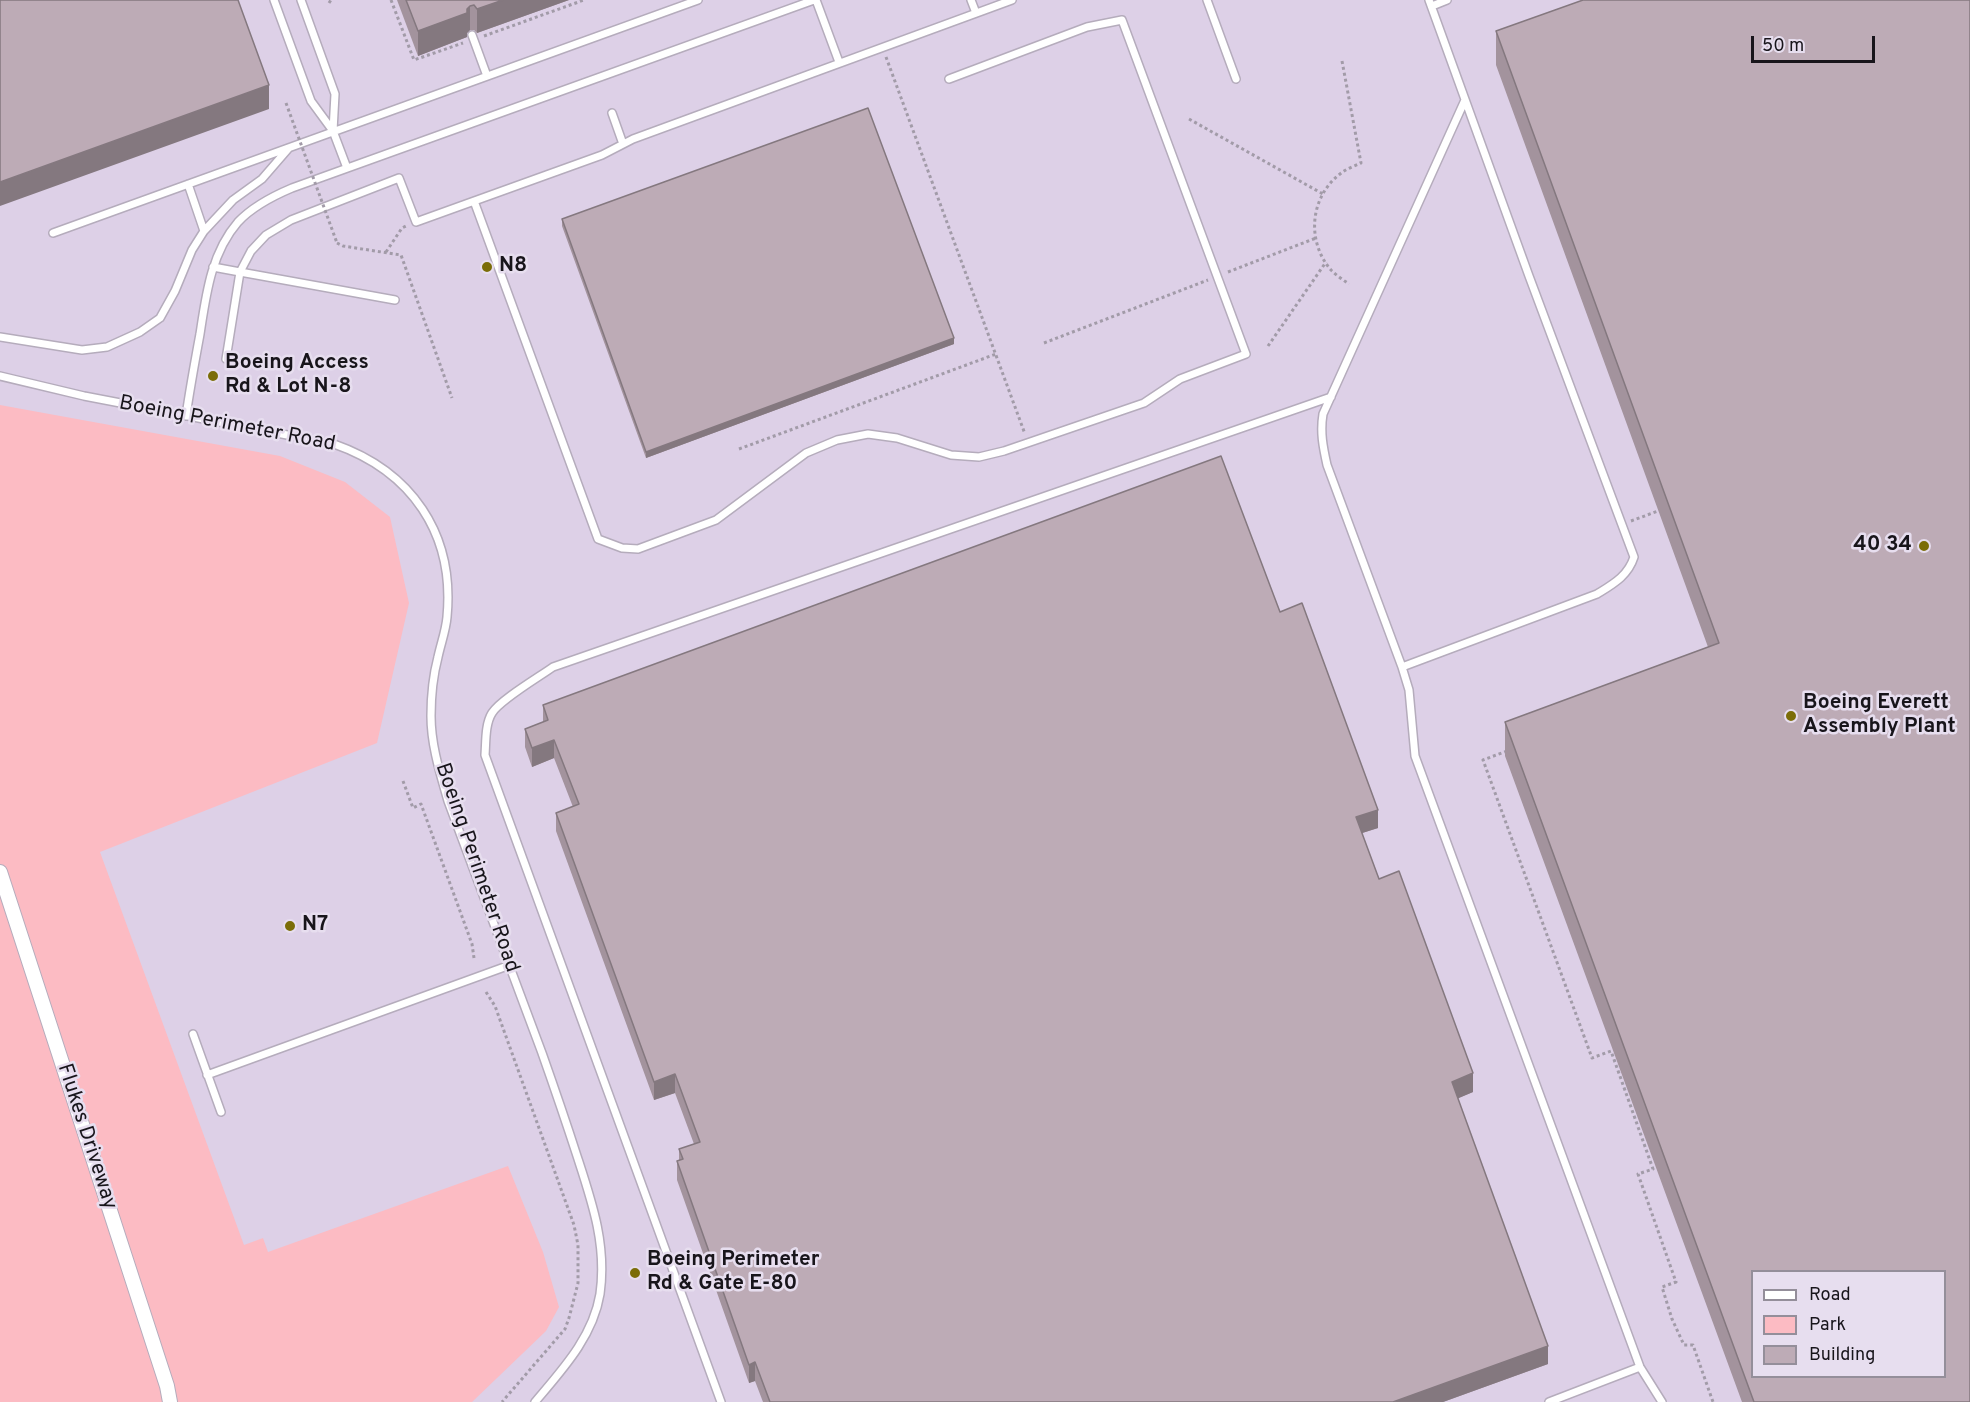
<!DOCTYPE html>
<style>
body{margin:0}
#map{position:relative;width:1970px;height:1402px;overflow:hidden;background:#e7deef;font-family:Overpass,sans-serif}
canvas{display:block}
.legend{position:absolute;left:1751px;top:1270px;width:195px;height:108px;box-sizing:border-box;background:#e7deef;border:2px solid #948e9a;margin:0;padding:8px 10px;list-style:none;font-size:18px;color:#18151b}
.legend li{display:flex;align-items:center;gap:12px;height:30px}
.legend b{width:30px;border:2px solid #948e9a}
.scale{position:absolute;left:1751px;top:36px;width:124px;height:27px;box-sizing:border-box;border:3px solid #18151b;border-top:0;padding-left:8px;font-size:18px;line-height:21px;white-space:nowrap;color:#18151b;-webkit-text-stroke:4px #e7deef;paint-order:stroke}
</style>
<div id="map">
<canvas width="1970" height="1402"></canvas>
<ul class="legend">
<li><b style="height:8px;background:#fff"></b>Road</li>
<li><b style="height:16px;background:#fcbbc3"></b>Park</li>
<li><b style="height:16px;background:#bdabb6"></b>Building</li>
</ul>
<div class="scale">50 m</div>
</div>
<script>
const context = document.querySelector('canvas').getContext('2d');
context.lineJoin = 'round';
function paint(path, color) { context.fillStyle = color; context.fill(path, 'evenodd'); }
function trace(path, color, width, dash) { context.strokeStyle = color; context.lineWidth = width; context.lineCap = dash ? 'butt' : 'round'; context.setLineDash(dash || []); context.stroke(path); }
function write(font, color, halo, rows, align = 'center') {
  context.font = font + ' Overpass,sans-serif'; context.lineWidth = 5; context.setLineDash([]); context.textBaseline = 'middle'; context.strokeStyle = halo; context.fillStyle = color; for (const [text, x, y, turn = 0] of rows) {
    context.save(); context.translate(x, y); context.rotate((+turn || 0) * Math.PI / 180); context.textAlign = isNaN(turn) ? turn : align; if (halo) context.strokeText(text, 0, 0); context.fillText(text, 0, 0); context.restore();
  }
}
const built = new Path2D(`
 M0 0H1970V1402H278L0 619ZM1752 1272H1944V1376H1752Z`);
const green = new Path2D(`
 M0 405 280 456 345 482 390 517 409 603 377 743 100 852 244 1245 263 1238 268 1252 508 1166 543 1252 559 1307 546 1331 472 1402H0Z`);
const path = new Path2D(`
 M391 0 414 60 463 43
 M329 3 331 0
 M484 36 584 0
 M886 57 1025 434
 M1342 61 1361 163C1354 166 1346 169 1340 174 1310 197 1306 241 1331 270 1336 275 1343 280 1349 284
 M1189 119 1323 194
 M337 243 343 246 401 255 452 398
 M386 252 402 228 406 226
 M1228 272 1316 238
 M1044 343 1208 280
 M1268 346 1326 262
 M739 449 996 354
 M1631 521 1658 511
 M1507 751 1483 760 1592 1058 1611 1051 1653 1169 1638 1174 1676 1282 1662 1287 1672 1319 1684 1345H1693L1713 1402
 M403 781 413 808 421 804 472 944 474 958
 M486 992 495 1006 574 1225 578 1245V1283L569 1318 565 1329 502 1402`);
const service = new Path2D(`
 M274 0 311 101 333 131 347 168
 M301 0 335 94 333 131
 M816 0 839 62
 M971 0 976 13
 M1207 0 1236 79
 M1432 6 1447 0
 M472 35 487 76
 M1465 100 1323 414C1320 432 1323 447 1327 465L1402 667 1409 690 1415 756 1640 1367 1662 1402
 M612 113 623 144
 M188 184 204 231
 M474 201 598 539 622 548 638 549 716 520 806 453 837 440 868 434 897 438 951 455 979 457 1004 451 1144 403 1180 379 1246 354 1122 20 1087 27 949 79
 M53 233 698 0
 M213 267 240 272 251 251 266 235 291 220 399 178 416 222 602 155 633 139 1012 0
 M0 337 82 350 107 347 140 332 160 318 175 291 192 250 204 231 233 200 262 179 288 149
 M226 359 240 272 395 300
 M0 376 84 396 334 444C411 471 455 533 447 617 446 630 441 643 438 657 433 676 431 696 431 716 431 745 440 773 448 801 480 885 511 969 542 1053 554 1087 566 1122 577 1156 592 1202 607 1245 600 1294 593 1337 562 1370 535 1402
 M186 416C190 388 195 361 200 334 206 295 211 253 238 222 253 206 273 196 292 188L814 0
 M1402 667 1597 594C1613 584 1628 576 1634 557L1529 276 1429 0
 M193 1034 221 1112
 M207 1075 510 965
 M721 1402 485 755C486 742 485 724 492 713 500 700 539 677 553 667L1331 397
 M1549 1402 1640 1367`);
const minor = new Path2D(`
 M0 872 167 1386 170 1402`);
const pathBridge = new Path2D(`
 M286 103 337 243`);
const wall = new Path2D(`
 M397 0H569L477 33 474 30H470L467 33V37L418 56Z
 M1583 0 1970 1402H1742L1505 756V722L1708 647 1496 65V31Z
 M562 219 954 344 646 458 562 226Z
 M1280 612 1378 828 1362 833 1379 879 1473 1092 1458 1098 1548 1364 1443 1402H763L755 1381 749 1383 677 1180V1161H679V1149L694 1144 675 1093 654 1100 556 831V813L573 807 554 758 532 767 525 747V729L543 722V705Z`);
const shadedWall = new Path2D(`
 M503 0H569L477 33V9Z
 M470 6V30L467 33V37L418 56V31L467 9Z
 M269 85V109L0 206V182Z
 M954 338V344L646 458V452Z
 M554 740V758L532 767V748Z
 M1378 810V828L1356 835V817Z
 M1473 1073V1092L1452 1101V1082Z
 M675 1074V1093L654 1100V1082Z
 M1548 1346V1364L1443 1402H1393Z
 M755 1362V1381L749 1383V1365Z`);
const building = new Path2D(`
 M0 0H238L269 85 0 182Z
 M406 0H503L477 9 474 5 470 6 467 9V13L418 31Z
 M1583 0H1970V1402H1754L1505 722 1719 643 1496 31ZM1752 1272H1944V1377H1752Z
 M868 108 954 338 646 452 562 219Z
 M1221 456 1280 612 1302 603 1378 810 1356 817 1379 879 1399 871 1473 1073 1452 1082 1548 1346 1393 1402H770L755 1362 749 1365 677 1161 683 1159 679 1149 700 1142 675 1074 654 1082 556 813 579 804 554 740 532 748 525 729 548 720 543 705Z`);
const markers = [
 [487,267,6,"#7b6d08"],
 [213,376,6,"#7b6d08"],
 [1924,546,6,"#7b6d08"],
 [1791,716,6,"#7b6d08"],
 [290,926,6,"#7b6d08"],
 [635,1273,6,"#7b6d08"]
];
const poiNames = [
 ["N8",499,267],
 ["Boeing Access",225,364],
 ["Rd & Lot N-8",225,388],
 ["40 34",1912,546,"right"],
 ["Boeing Everett",1803,704],
 ["Assembly Plant",1803,728],
 ["N7",302,926],
 ["Boeing Perimeter",647,1261],
 ["Rd & Gate E-80",647,1285]
];
const streetNames = [
 ["Boeing Perimeter Road",227,425,11],
 ["Boeing Perimeter Road",476,868,71],
 ["Flukes Driveway",86,1137,72]
];
paint(built, '#ddd0e7');
paint(green, '#fcbbc3');
trace(service, '#b5acbc', 10);
trace(minor, '#b5acbc', 16);
trace(path, '#a29ba8', 3, [3, 3]);
trace(service, '#fff', 7);
trace(minor, '#fff', 14);
trace(pathBridge, '#a29ba8', 3, [3, 3]);
paint(wall, '#a3939d');
paint(shadedWall, '#84787f');
paint(building, '#bdabb6');
trace(building, '#84787f', 1.5);
for (const [x, y, r, color] of markers) { const dot = new Path2D(); dot.arc(x, y, r, 0, 2 * Math.PI); context.fillStyle = color; context.fill(dot); trace(dot, '#e7deef', 2); }
write('bold 21px', '#18151b', '#e7deef', poiNames, 'left');
write('21px', '#18151b', '#e7deef', streetNames);
</script>
